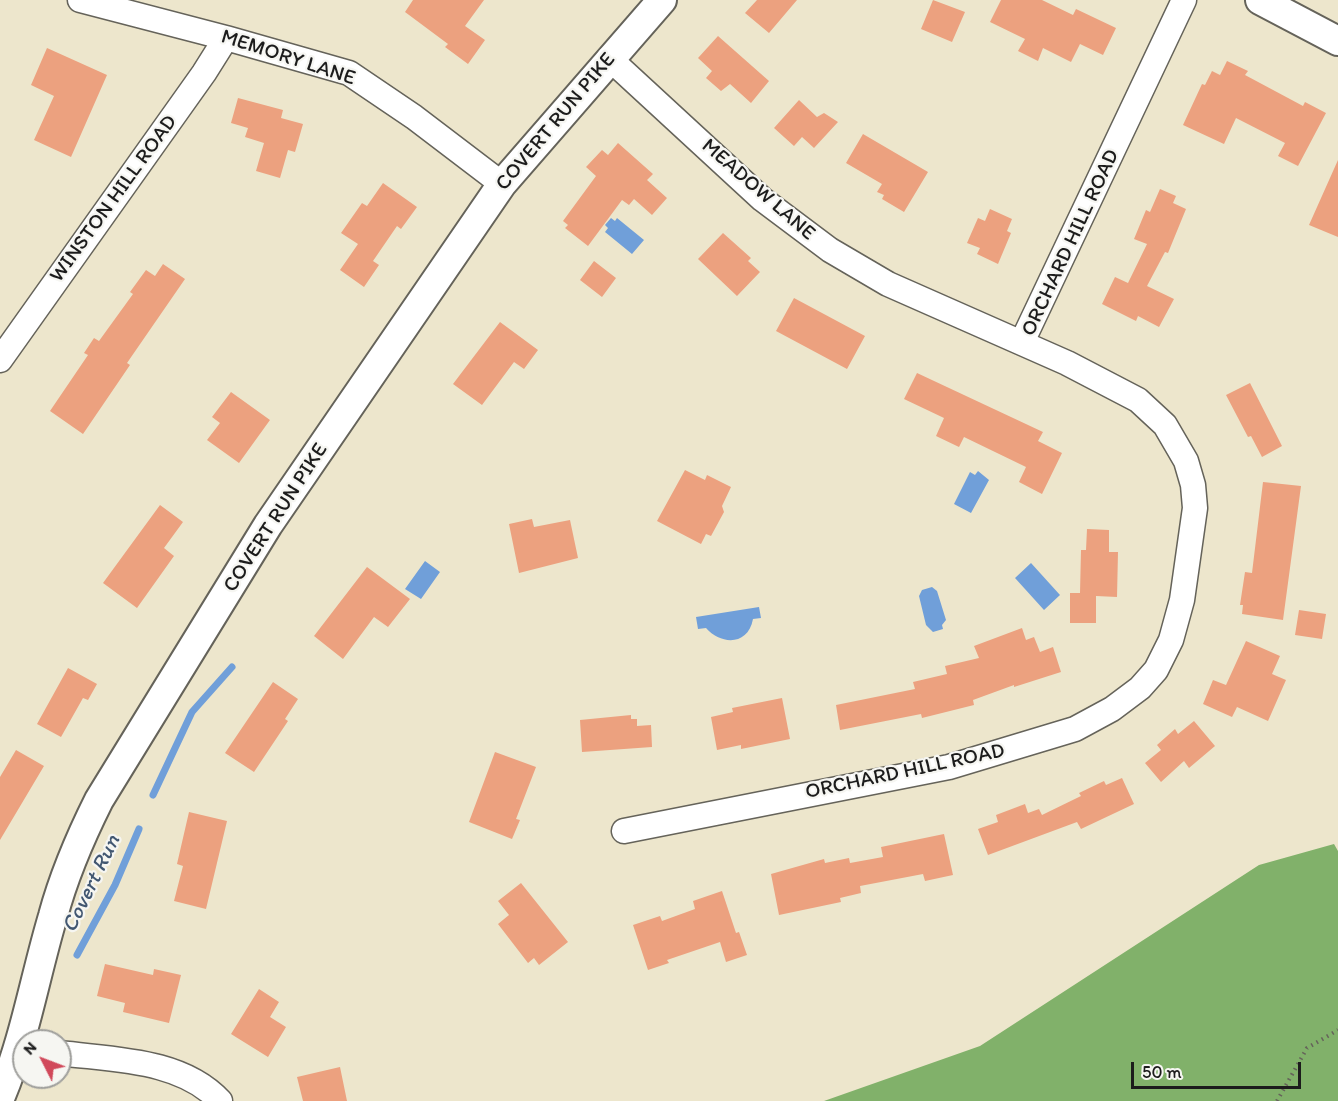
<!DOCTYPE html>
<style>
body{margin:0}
#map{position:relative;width:1338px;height:1101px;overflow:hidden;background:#ede6cc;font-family:Itim,sans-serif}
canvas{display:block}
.north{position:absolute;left:12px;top:1029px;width:60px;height:60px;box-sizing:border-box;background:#f6f6f2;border:2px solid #9f9f9c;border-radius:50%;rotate:312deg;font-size:16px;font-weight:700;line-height:24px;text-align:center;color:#1c1c1c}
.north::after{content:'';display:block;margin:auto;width:21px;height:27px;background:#d1495b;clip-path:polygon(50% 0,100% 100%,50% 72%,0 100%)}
.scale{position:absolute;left:1131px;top:1062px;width:170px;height:27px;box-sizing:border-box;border:3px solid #1c1c1c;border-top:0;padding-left:8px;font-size:18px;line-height:21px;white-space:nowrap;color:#1c1c1c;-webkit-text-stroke:4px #f6f6f2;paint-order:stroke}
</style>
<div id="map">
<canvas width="1338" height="1101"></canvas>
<div class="north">N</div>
<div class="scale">50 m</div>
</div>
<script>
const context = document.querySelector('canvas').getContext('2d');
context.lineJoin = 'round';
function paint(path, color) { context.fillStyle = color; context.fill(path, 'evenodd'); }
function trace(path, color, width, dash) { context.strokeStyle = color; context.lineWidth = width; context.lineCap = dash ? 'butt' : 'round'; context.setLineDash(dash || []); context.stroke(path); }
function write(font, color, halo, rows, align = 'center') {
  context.font = font + ' Itim,sans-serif'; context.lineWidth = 4.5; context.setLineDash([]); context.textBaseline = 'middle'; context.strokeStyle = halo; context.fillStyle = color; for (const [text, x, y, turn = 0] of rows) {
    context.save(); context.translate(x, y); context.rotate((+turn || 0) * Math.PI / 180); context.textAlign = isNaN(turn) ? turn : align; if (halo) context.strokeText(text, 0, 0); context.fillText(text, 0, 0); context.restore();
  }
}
const forest = new Path2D(`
 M1334 844 1338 851V1101H824L980 1046 1259 865Z`);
const water = new Path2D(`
 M611 218 615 221 617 218 644 240 632 254 605 232 608 228 605 225Z
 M978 471 989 480 971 513 954 504 970 472 975 475Z
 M425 561 440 572 421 599 405 589Z
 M1031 563 1060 595 1044 610 1015 578Z
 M932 587 937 591 946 620 942 625 943 629 933 632 926 625 919 596 922 590Z
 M759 607 761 618 753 619C748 646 721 645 706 628L698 629 696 617Z`);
const stream = new Path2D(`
 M153 795 192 712 232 667
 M77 955 115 885 139 829`);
const building = new Path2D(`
 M413 0H484L465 26 485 40 468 64 445 47 448 44 405 12Z
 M757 0H797L769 33 745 13Z
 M933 0 965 12 952 42 921 29Z
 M1001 0H1042L1073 15 1076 9 1116 28 1103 55 1080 44 1071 62 1043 48 1038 61 1018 51 1025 39 990 22Z
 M718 36 769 81 751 103 730 84 721 91 706 78 712 71 698 58Z
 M47 48 107 75 71 157 34 140 54 96 31 85Z
 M1227 61 1248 71 1245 75 1303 106 1305 102 1326 113 1298 166 1278 156 1285 143 1236 118 1224 144 1183 125 1202 84 1205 85 1212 71 1220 75Z
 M238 98 283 110 281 118 303 124 295 152 288 150 280 178 256 171 264 143 245 137 248 128 231 123Z
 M799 100 817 117 824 113 838 122 814 148 802 137 794 146 774 128Z
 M863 134 928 172 904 212 882 199 884 195 877 192 882 184 846 163Z
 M618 143 653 174 647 180 667 198 652 215 634 199 629 205 622 200 588 246 565 228 568 225 563 221 596 176 586 167 602 150 608 155Z
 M1338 160V237L1309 225Z
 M383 183 417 207 401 229 397 226 373 261 379 265 364 287 340 270 358 244 341 233 362 203 367 206Z
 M1160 189 1176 196 1173 203 1186 209 1168 253 1165 252 1147 286 1174 299 1159 327 1138 316 1136 321 1102 304 1115 277 1128 283 1147 244 1134 239 1146 210 1150 212Z
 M990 209 1012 219 1007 231 1011 233 998 264 977 254 980 248 967 243 978 218 985 221Z
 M723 233 751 258 748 261 760 272 737 296 698 259Z
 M594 261 616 278 602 297 580 280Z
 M163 264 185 279 127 363 130 365 83 434 50 411 88 355 84 353 94 338 99 341 133 294 130 292 146 270 155 276Z
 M794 298 865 336 847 369 776 331Z
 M500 322 538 350 524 369 514 362 482 405 453 384Z
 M917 373 1043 432 1038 441 1062 453 1042 494 1019 482 1026 467 964 437 959 447 936 436 944 418 904 399Z
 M1250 383 1282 446 1262 457 1251 436 1248 437 1226 395Z
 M231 392 270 420 239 463 207 440 220 423 212 417Z
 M685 470 705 480 707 475 731 487 722 506 724 512 711 536 706 534 701 544 657 521Z
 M1263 482 1301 486 1283 620 1242 614 1243 605H1240L1245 572 1252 573Z
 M160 505 183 522 164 548 174 556 137 608 103 583Z
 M532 519 534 527 570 520 578 558 519 573 509 524Z
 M1087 529 1109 530V552H1118L1117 597 1096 596V623H1070V593H1080L1081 550H1086Z
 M367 567 410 599 388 627 374 617 343 659 314 636Z
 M1299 610 1326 614 1322 639 1295 635Z
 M1022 628 1026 640 1034 637 1040 652 1053 647 1061 672 1014 687V685L973 700 974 705 922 718 921 714 840 730 836 705 915 689 913 682 947 674 945 666 979 658 974 646Z
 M1246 641 1280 656 1272 674 1286 680 1268 721 1237 707 1232 717 1203 704 1213 680 1226 685Z
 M68 668 97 684 88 700 83 698 61 737 37 724Z
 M273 682 298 699 285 719 288 721 254 772 225 753Z
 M782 698 790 739 741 749V745L717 750 711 717 733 712 732 708Z
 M631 715V719H637V726L651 725 652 747 582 752 580 720Z
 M1194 721 1215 746 1189 768 1184 761 1161 782 1145 763 1161 750 1157 745 1175 729 1178 734Z
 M16 750 44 766 0 840V777Z
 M495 752 536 767 516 819 520 820 512 839 469 822Z
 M1122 778 1134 804 1081 829 1077 822 988 855 978 829 998 822 996 815 1025 804 1028 813 1039 809 1042 815 1081 796 1079 793 1104 781 1106 785Z
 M189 812 227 821 206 909 174 901 183 866 177 864Z
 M944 834 953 875 925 881 923 874 860 886 861 893 840 898 841 902 779 915 771 874 824 859 825 863 849 858 850 863 883 857 881 847Z
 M521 883 568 942 539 965 534 958 528 963 498 924 509 915 498 901Z
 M722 891 736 933 739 932 747 955 726 962 720 942 667 960 669 963 648 970 633 925 660 916 662 921 695 909 693 901Z
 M105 964 153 975 154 969 181 975 169 1023 123 1012 125 1003 97 996Z
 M259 989 279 1002 270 1017 286 1027 268 1057 231 1034Z
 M340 1067 347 1101H303L297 1077Z`);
const path = new Path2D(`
 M1277 1101 1307 1048 1338 1030`);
const minor = new Path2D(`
 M80 0 226 38 349 73 414 117 502 184
 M609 58 762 199 830 250 888 284 1067 363 1138 400 1165 425 1186 461 1193 485 1195 508 1182 600 1171 640 1156 670 1140 688 1112 709 1075 729 949 767 624 831
 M1022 342 1184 0
 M0 360 204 73 226 38
 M60 1053C113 1060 181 1059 220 1101`);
const tertiary = new Path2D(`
 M1260 0 1338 41
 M0 1098C25 1039 35 976 53 916 64 875 80 838 99 800L268 525 502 184 662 0`);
const streetNames = [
 ["MEMORY LANE",288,58,18],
 ["COVERT RUN PIKE",556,122,-50],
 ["MEADOW LANE",758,190,41],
 ["WINSTON HILL ROAD",114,199,-54],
 ["ORCHARD HILL ROAD",1071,243,-65],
 ["COVERT RUN PIKE",276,518,-57],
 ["ORCHARD HILL ROAD",905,772,-12]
];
const waterNames = [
 ["Covert Run",92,884,-64]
];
paint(forest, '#81b16a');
paint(water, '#709fd9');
trace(stream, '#709fd9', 7);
paint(building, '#eca17f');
trace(minor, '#65635a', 27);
trace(tertiary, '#65635a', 32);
trace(path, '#65635a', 4, [1.5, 4.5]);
trace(minor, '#fff', 24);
trace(tertiary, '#fff', 28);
write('21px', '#1c1c1c', '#f6f6f2', streetNames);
write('italic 22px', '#425771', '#f6f6f2', waterNames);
</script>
